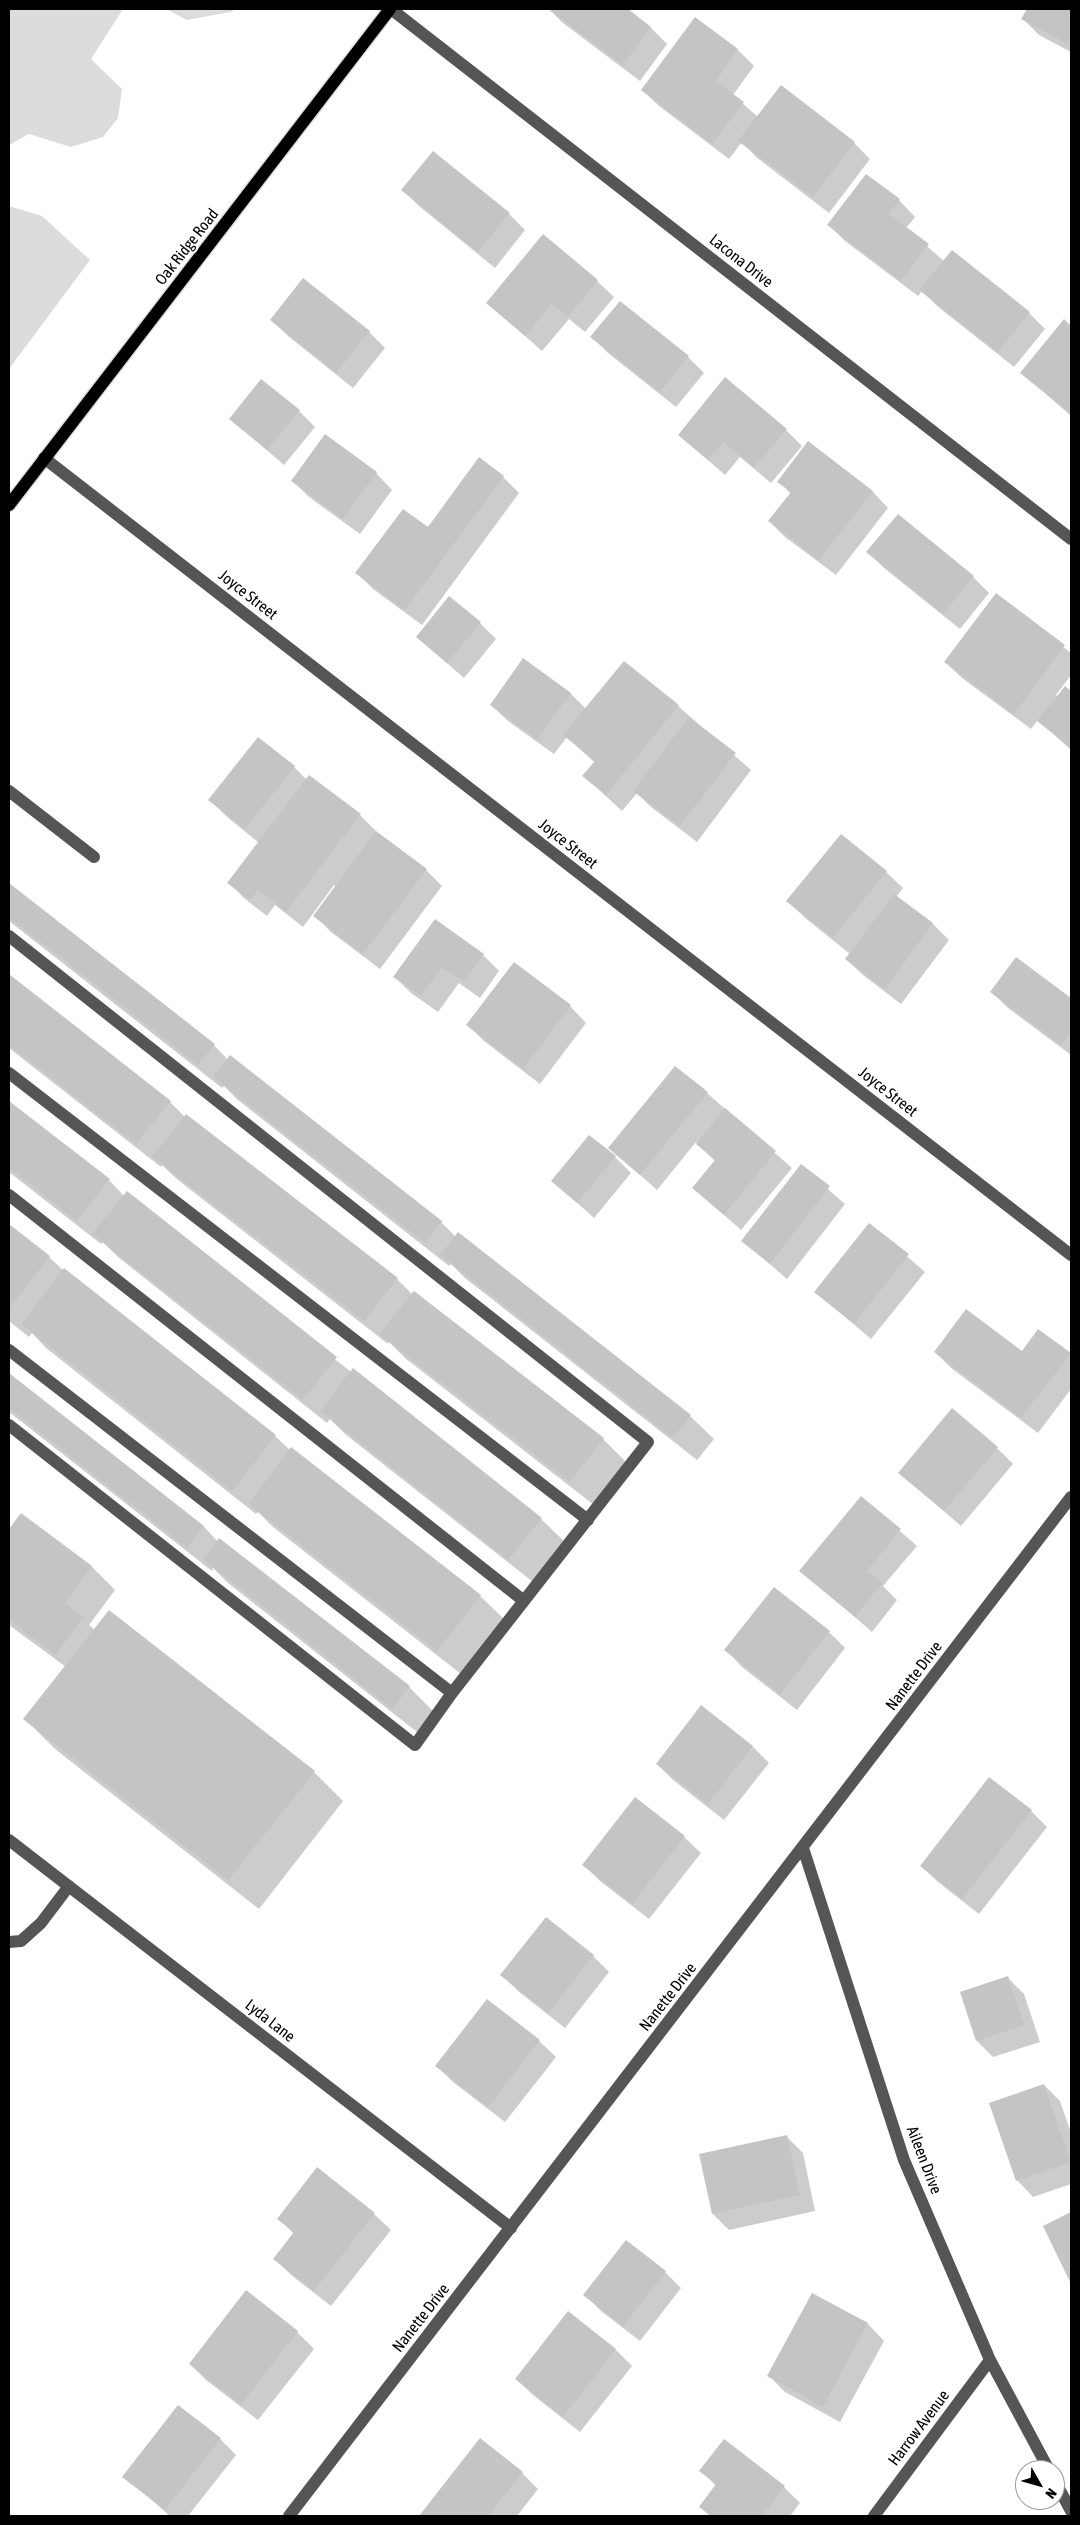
<!DOCTYPE html>
<style>
body{margin:0}
#map{position:relative;width:1080px;height:2525px;overflow:hidden;background:#fff;font-family:"Asap Condensed",sans-serif}
canvas{display:block}
.frame{position:absolute;inset:0;border:10px solid #000;pointer-events:none}
.north{position:absolute;left:1015px;top:2460px;width:50px;height:50px;box-sizing:border-box;background:#fff;border:1px solid #999;border-radius:50%;rotate:128deg;font-size:14px;font-weight:700;line-height:20px;text-align:center;color:#000}
.north::after{content:'';display:block;margin:auto;width:18px;height:22px;background:#000;clip-path:polygon(50% 0,100% 100%,50% 72%,0 100%)}
</style>
<div id="map">
<canvas width="1080" height="2525"></canvas>
<div class="frame"></div>
<div class="north">N</div>
</div>
<script>
const context = document.querySelector('canvas').getContext('2d');
context.lineJoin = 'round';
function paint(path, color) { context.fillStyle = color; context.fill(path, 'evenodd'); }
function trace(path, color, width, dash) { context.strokeStyle = color; context.lineWidth = width; context.lineCap = dash ? 'butt' : 'round'; context.setLineDash(dash || []); context.stroke(path); }
function write(font, color, halo, rows, align = 'center') {
  context.font = font + ' "Asap Condensed",sans-serif'; context.lineWidth = 4; context.setLineDash([]); context.textBaseline = 'middle'; context.strokeStyle = halo; context.fillStyle = color; for (const [text, x, y, turn = 0] of rows) {
    context.save(); context.translate(x, y); context.rotate((+turn || 0) * Math.PI / 180); context.textAlign = isNaN(turn) ? turn : align; if (halo) context.strokeText(text, 0, 0); context.fillText(text, 0, 0); context.restore();
  }
}
const green = new Path2D(`
 M9 9H123L91 59 122 89 118 118 103 137 71 147 29 134 9 145Z
 M166 9H236L231 12 187 20Z
 M9 206 42 216 90 260 9 369Z`);
const shadow = new Path2D(`
 M549 9H625L651 28 667 44 640 81 563 23Z
 M1028 9H1071V52L1039 35 1023 19Z
 M696 19 738 50 754 66 733 95 758 117 854 143 870 159 829 213 756 157 742 142 729 159 659 106 642 90Z
 M403 190 509 214 525 230 495 268 419 206Z
 M899 200 915 217 906 228 944 261 1029 313 1045 329 1014 367 937 306 922 291 918 296 845 241 829 225Z
 M597 281 614 297 585 332 569 319 542 351 488 303Z
 M272 320 369 332 385 348 353 388 288 336Z
 M1064 321 1071 327V416L1022 373Z
 M592 337 688 357 704 373 676 407 608 353Z
 M299 411 315 427 284 465 231 419Z
 M786 430 802 446 771 483 740 457 725 475 679 435Z
 M325 436 376 473 392 490 360 534 309 497 293 481Z
 M503 477 519 493 422 625 373 589 357 573Z
 M779 481 872 491 888 508 836 575 785 537 769 521 791 494Z
 M898 515 973 577 989 593 960 629 884 568 868 552Z
 M996 595 1071 653V675L1056 695 1058 697 1065 688 1071 693V750L1038 720 1031 729 962 678 945 662Z
 M480 623 496 639 464 678 417 637Z
 M570 693 586 709 678 706 751 770 697 842 651 807 637 793 622 811 584 776 595 763 567 737 554 754 508 721 491 705Z
 M294 767 307 780 360 815 376 831 375 832 426 870 442 886 380 969 331 932 315 916 336 887 334 885 303 927 275 905 267 916 245 899 229 883 259 843 226 816 210 800Z
 M841 836 886 872 903 888 896 897 933 924 949 940 901 1004 863 975 846 959 850 954 804 917 788 901Z
 M9 885 214 1045 228 1060 230 1057 441 1222 456 1237 690 1416 714 1439 697 1460 465 1278 451 1264 449 1266 238 1100 224 1086 222 1088 9 921Z
 M483 955 499 971 480 998 459 983 438 1012 411 993 395 977Z
 M1016 959 1071 999V1055L1008 1008 992 992Z
 M514 964 570 1006 586 1023 540 1084 484 1041 468 1025Z
 M9 976 170 1102 185 1117 397 1279 412 1294 414 1292 603 1439 627 1463 594 1505 405 1358 389 1342 388 1344 178 1180 162 1165 161 1167 9 1048Z
 M707 1093 792 1168 741 1230 694 1188 716 1162 696 1142 657 1190 610 1148Z
 M9 1102 109 1180 124 1196 541 1519 565 1542 533 1582 345 1434 330 1419 327 1423 118 1257 103 1242 101 1244 9 1172Z
 M615 1157 631 1173 594 1218 553 1181Z
 M801 1166 845 1204 787 1279 743 1241Z
 M870 1224 925 1272 871 1339 816 1292Z
 M9 1225 49 1257 64 1271 275 1436 290 1450 480 1596 504 1619 461 1674 273 1527 258 1512 256 1514 46 1348 32 1333 29 1337 9 1321Z
 M935 1352 1070 1354 1071 1389 1038 1433 951 1368Z
 M9 1374 204 1527 218 1542 219 1540 409 1687 433 1711 417 1732 228 1583 213 1568 212 1571 9 1412Z
 M997 1448 1013 1464 961 1526 900 1473Z
 M861 1497 917 1546 883 1586 897 1600 872 1632 801 1570Z
 M21 1515 92 1567 115 1590 89 1625 95 1630 314 1772 343 1801 259 1909 55 1749 25 1719 66 1667 9 1625V1532Z
 M829 1632 845 1648 797 1710 742 1667 726 1650Z
 M702 1707 753 1747 769 1763 724 1820 673 1780 657 1764Z
 M636 1799 684 1837 701 1853 649 1919 600 1881 584 1865Z
 M1031 1811 1047 1827 979 1914 938 1882 921 1866Z
 M593 1956 609 1972 565 2028 518 1991 502 1975Z
 M1008 1978 1024 1994 1040 2042 993 2057 977 2041Z
 M487 2001 539 2041 556 2057 505 2122 453 2082 437 2066Z
 M1044 2085 1060 2101 1071 2133V2184L1033 2197 1017 2180Z
 M786 2136 803 2153 815 2211 729 2230 713 2214Z
 M317 2169 374 2214 391 2230 331 2306 291 2275 275 2259 294 2234 279 2219Z
 M1071 2213V2281L1045 2227Z
 M665 2272 681 2288 640 2341 601 2311 585 2295Z
 M246 2292 297 2332 314 2349 258 2420 206 2380 190 2364Z
 M813 2295 868 2324 884 2341 840 2422 785 2392 769 2376Z
 M568 2313 616 2350 632 2366 580 2432 533 2395 516 2379Z
 M220 2439 236 2455 188 2516H170L124 2476Z
 M480 2440 522 2473 538 2489 517 2516H421Z
 M725 2440 784 2487 800 2503 790 2516H710L700 2506 716 2486 701 2470Z`);
const building = new Path2D(`
 M548 9H628L651 27 623 65Z
 M1027 9H1071V37L1068 44 1021 19Z
 M695 17 738 49 716 81 744 102 712 144 641 90Z
 M781 85 855 142 813 197 738 141Z
 M433 151 510 213 478 252 401 190Z
 M866 174 900 199 889 214 929 244 901 281 827 225Z
 M543 234 598 280 568 317 552 304 525 336 486 303Z
 M952 250 1030 312 998 352 919 290Z
 M303 278 370 331 336 373 270 320Z
 M620 301 689 356 660 392 590 337Z
 M1064 319 1071 326V414L1020 373Z
 M725 377 787 429 754 467 723 442 708 460 678 435Z
 M261 379 300 410 267 450 229 419Z
 M325 434 377 472 343 519 291 481Z
 M808 441 873 491 819 560 768 521 791 492 777 482Z
 M479 457 504 476 405 610 355 573 403 509 428 527Z
 M898 514 974 576 943 614 866 552Z
 M996 593 1065 645 1014 714 944 662Z
 M449 596 481 622 447 663 416 637Z
 M523 658 571 693 537 739 490 705Z
 M624 661 679 705 606 795 582 776 595 761 563 735Z
 M1065 686 1071 691V748L1037 721Z
 M689 717 736 753 680 826 633 791Z
 M258 737 295 766 245 829 208 800Z
 M309 775 361 814 286 912 258 890 250 900 227 883Z
 M376 831 427 869 363 954 313 916Z
 M841 834 887 871 833 938 786 901Z
 M9 883 215 1044 198 1065 9 917Z
 M894 894 933 923 885 989 845 959Z
 M435 919 484 954 464 982 442 967 421 996 393 977Z
 M1016 957 1071 998V1032L1061 1045 990 992Z
 M514 962 571 1005 523 1069 466 1025Z
 M9 974 171 1101 136 1144 9 1045Z
 M230 1055 442 1221 425 1243 213 1077Z
 M675 1066 708 1092 640 1175 608 1148Z
 M9 1101 110 1179 77 1221 9 1168Z
 M725 1108 776 1151 724 1215 692 1188 715 1160 696 1144Z
 M186 1114 398 1278 364 1321 152 1157Z
 M589 1135 616 1156 577 1203 551 1181Z
 M801 1164 830 1186 770 1264 741 1241Z
 M127 1191 337 1357 303 1400 92 1234Z
 M869 1223 909 1254 854 1324 814 1292Z
 M9 1224 50 1256 9 1309Z
 M458 1232 691 1415 673 1438 440 1255Z
 M64 1268 276 1435 232 1491 21 1324Z
 M414 1291 604 1438 570 1482 379 1334Z
 M966 1309 1022 1351 1038 1329 1071 1353 1021 1418 934 1352Z
 M353 1368 542 1518 508 1560 320 1411Z
 M9 1373 204 1526 187 1548 9 1408Z
 M952 1408 998 1447 944 1511 898 1473Z
 M291 1447 481 1595 437 1651 248 1504Z
 M861 1496 901 1529 867 1571 882 1583 855 1617 799 1571Z
 M21 1513 92 1566 65 1603 83 1617 56 1655 9 1620V1529Z
 M219 1538 410 1686 392 1709 203 1559Z
 M774 1587 830 1631 780 1694 724 1650Z
 M109 1610 315 1771 228 1880 23 1719Z
 M701 1705 753 1746 708 1804 656 1764Z
 M989 1777 1032 1810 962 1899 920 1866Z
 M635 1797 685 1836 632 1904 582 1865Z
 M546 1917 594 1955 548 2013 500 1975Z
 M1008 1976 1024 2025 976 2041 960 1992Z
 M487 1999 540 2040 488 2107 435 2066Z
 M1044 2084 1071 2162 1016 2181 989 2103Z
 M787 2135 800 2195 712 2214 699 2154Z
 M317 2167 375 2213 314 2291 273 2259 294 2232 277 2219Z
 M1071 2212V2284L1043 2226Z
 M626 2240 666 2271 623 2326 583 2295Z
 M246 2290 298 2331 241 2405 189 2364Z
 M812 2293 868 2323 823 2407 767 2376Z
 M568 2311 616 2349 563 2417 515 2379Z
 M178 2405 221 2438 165 2510 122 2477Z
 M480 2438 523 2472 488 2516H419Z
 M724 2439 785 2486 762 2516H711L699 2507 716 2484 699 2471Z`);
const minor = new Path2D(`
 M391 9 1071 539
 M44 458 1071 1255
 M9 791 94 857
 M9 936 648 1442 452 1693 415 1745 9 1425
 M9 1073 588 1520
 M9 1195 524 1601
 M9 1350 452 1693
 M9 1840 511 2228
 M803 1848 904 2160 990 2360 1049 2470
 M9 1942 21 1941 41 1923 69 1886
 M1055 2481 1071 2511
 M289 2516 1071 1497
 M874 2516 990 2360`);
const major = new Path2D(`
 M9 505 390 9`);
const streetNames = [
 ["Oak Ridge Road",187,247,-52],
 ["Lacona Drive",741,261,38],
 ["Joyce Street",248,595,38],
 ["Joyce Street",568,844,38],
 ["Joyce Street",888,1092,38],
 ["Nanette Drive",914,1676,-53],
 ["Nanette Drive",668,1997,-52],
 ["Lyda Lane",270,2021,38],
 ["Aileen Drive",924,2160,69],
 ["Nanette Drive",421,2318,-52],
 ["Harrow Avenue",919,2428,-53]
];
paint(green, '#dcdcdc');
paint(shadow, '#0003');
paint(building, '#c4c4c4');
trace(major, '#dbdbdb', 15);
trace(minor, '#555', 12);
trace(major, '#000', 12);
write('16px', '#000', '#fff', streetNames);
</script>
